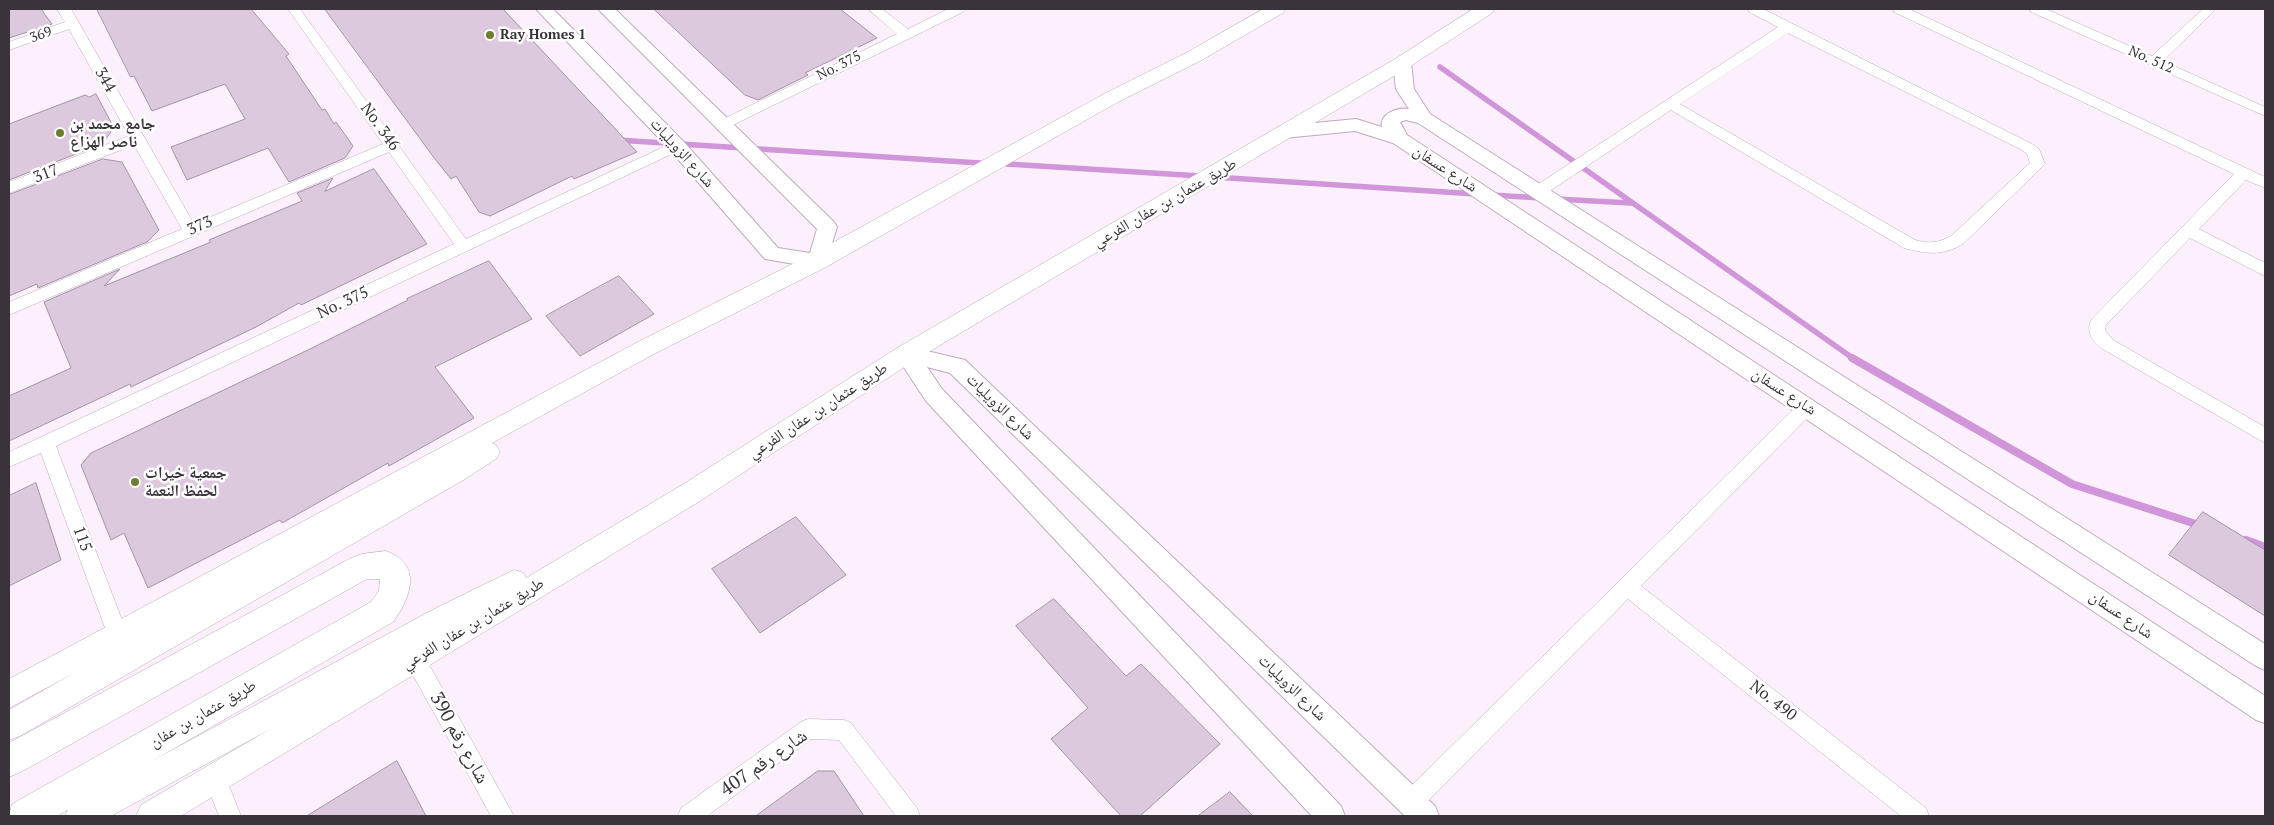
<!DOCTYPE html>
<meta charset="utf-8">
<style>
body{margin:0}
#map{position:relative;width:2274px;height:825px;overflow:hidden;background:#fcf0fd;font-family:"PT Serif",serif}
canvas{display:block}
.frame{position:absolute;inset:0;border:10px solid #3a333b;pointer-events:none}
</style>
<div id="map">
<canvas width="2274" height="825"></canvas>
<div class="frame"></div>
</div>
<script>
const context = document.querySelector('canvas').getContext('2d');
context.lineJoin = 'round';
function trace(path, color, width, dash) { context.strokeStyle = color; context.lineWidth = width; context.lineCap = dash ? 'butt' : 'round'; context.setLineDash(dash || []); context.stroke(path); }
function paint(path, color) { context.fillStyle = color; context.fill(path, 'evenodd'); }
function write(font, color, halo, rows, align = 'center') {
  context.font = font + ' "PT Serif","Noto Naskh Arabic",serif'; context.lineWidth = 5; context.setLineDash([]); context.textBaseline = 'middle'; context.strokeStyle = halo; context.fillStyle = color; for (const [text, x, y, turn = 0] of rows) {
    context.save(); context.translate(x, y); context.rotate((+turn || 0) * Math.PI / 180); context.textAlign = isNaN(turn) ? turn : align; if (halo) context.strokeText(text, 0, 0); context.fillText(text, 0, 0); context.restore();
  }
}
const streamFar1 = new Path2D(`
 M1440 67 1854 359
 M617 140 980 163
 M1007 164 1201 176
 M1214 177 1476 194
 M1491 195 1541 198
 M1556 199 1630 203`);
const stream = new Path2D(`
 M1852 358 2072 484 2202 526
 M2246 540 2265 547`);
const building = new Path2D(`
 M9 9H41L52 24 9 38Z
 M97 9H251L289 54 286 56 322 110 325 109 334 124 336 122 353 146 345 158 289 182 268 148 187 180 171 147 245 119 225 84 152 111 134 76 131 77Z
 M325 9H503L637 152 574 179 572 176 490 216 479 212 456 176 451 179 435 159Z
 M654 9H840L877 38 805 73 808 75 758 100 745 95Z
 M96 94 114 128 102 144 9 180V124L85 95 89 97Z
 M103 159 122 162 159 230 147 242 38 288 37 284 9 296V195Z
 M374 169 427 244 301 305 299 303 256 327 131 387 130 384 9 441V396L71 368 44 302 120 269 104 286 211 242 209 240 302 201 297 193 333 178 325 191Z
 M489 261 532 319 435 367 474 418 389 466 388 463 282 523 280 520 148 588 124 533 111 540 81 465 91 453 310 349 408 300 407 299Z
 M619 276 654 314 580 356 546 316Z
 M36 483 61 560 9 586V496Z
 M2203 512 2265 550V616L2169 555Z
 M796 517 846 575 760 633 712 569Z
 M1054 599 1126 676 1141 664 1220 744 1140 816H1121L1051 739 1088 708 1016 626Z
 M397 761 426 816H307Z
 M818 771H834L864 816H756Z
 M1230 792 1253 816H1198Z`);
const minor = new Path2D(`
 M57 9H71L194 224 383 144 288 9H300L466 239 672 143H682L684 146 682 149 56 446 128 636 125 642 118 645 111 642 108 636 41 453 9 467V452L454 244 389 152 9 315V302L182 229 134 145 9 193V182L129 136 69 29 9 50V42L65 22Z
 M868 9H882L908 29 948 9H965L963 12 727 128H717L715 125 717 122 897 34Z
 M1748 9H1763L2032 144 2039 149 2045 164 1963 244C1942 256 1927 254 1904 248L1671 110 1544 195H1534L1531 191 1534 187 1778 27 1749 12ZM1788 33 2022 150 2027 154 2030 163 1951 236C1938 243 1930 244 1915 240L1680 104Z
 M1893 9H1909L2265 177V188L2246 180 2199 229 2265 263V276L2190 238 2106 325 2105 330 2113 340 2265 427V443L2101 348C2092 340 2085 331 2092 319L2234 174 1894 12Z
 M2029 9H2046L2152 56 2203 9H2216L2163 61 2265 107V116L2031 12Z
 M1807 400 1813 402 1816 407 1813 412 1641 586 1926 808 1929 816H1901L1628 599 1419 810 1411 813 1403 810 1400 802 1403 794 1801 402Z
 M415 650 422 652 514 816H491L408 666 405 659 408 652Z
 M808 719 844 720 851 723 917 808 920 816H896L839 740 811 739 707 816H678L681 808 801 722Z
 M215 768 223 771 241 816H219L204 778 207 771Z`);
const tertiary = new Path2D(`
 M536 9H553L684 142 778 248 810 253 817 229 598 9H615L834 222 837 227 825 266 818 268 765 259 670 150Z
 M1402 58 1408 59 1411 63 1414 89 1430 114 2265 644V670L2256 666 1418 123 1406 120 1400 122 1407 135 2265 696V723L2256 720 1393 143 1355 131 1284 138 1277 136 1275 132 1277 128 1284 126 1356 119 1382 127C1379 114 1397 107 1409 109L1396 89 1393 63 1396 59Z
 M906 346 965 360 1435 806 1439 816H1405L950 373 927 367 942 389 1341 806 1345 816H1312L926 401 895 354 898 348Z`);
const secondary = new Path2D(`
 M1263 9H1285L1283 13 1200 61 1118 102 826 267 652 355 492 443 496 445 500 452 496 459 465 479 20 736 9 740V710L76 672 9 708V679L636 343 810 255 1104 94 1186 53Z
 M1473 9H1494L1492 13 1409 67 915 360 700 501 181 816H136L141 805 272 728 111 816H65L70 805 438 607 514 570 524 573 526 578 682 485 897 348 1395 59Z`);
const primary = new Path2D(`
 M386 551C423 564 411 598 393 622L57 816H9L12 804 371 602 379 591 380 579H367L21 772 9 777V743L351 558 362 554Z`);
const markers = [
 [490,35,5,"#6d7f2e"],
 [60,133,5,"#6d7f2e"],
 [135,482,5,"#6d7f2e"]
];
const farStreetnames = [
 ["369",41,35,-19],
 ["No. 512",2151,60,24],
 ["No. 375",839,66,-27]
];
const farPoinames = [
 ["Ray Homes 1",500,35]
];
const streetNames = [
 ["344",105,80,60],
 ["No. 346",380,127,54],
 ["شارع الزويليات",682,153,48],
 ["شارع عسفان",1445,169,33],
 ["317",46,174,-21],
 ["طريق عثمان بن عفان الفرعي",1165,203,-30],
 ["373",200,226,-23],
 ["No. 375",343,303,-25],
 ["شارع عسفان",1784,392,33],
 ["شارع الزويليات",1000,407,44],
 ["طريق عثمان بن عفان الفرعي",818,411,-33],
 ["115",82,539,70],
 ["شارع عسفان",2121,615,34],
 ["طريق عثمان بن عفان الفرعي",473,624,-31],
 ["شارع الزويليات",1292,688,44],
 ["No. 490",1773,701,38],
 ["طريق عثمان بن عفان",203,714,-30]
];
const poiNames = [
 ["جامع محمد بن",70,124],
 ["ناصر الهزاع",70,142],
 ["جمعية خيرات",145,473],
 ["لحفظ النعمة",145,491]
];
const nearStreetnames = [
 ["شارع رقم 390",459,738,61],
 ["شارع رقم 407",764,763,-35]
];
trace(streamFar1, '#d195d9', 5.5);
trace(stream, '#d195d9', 8);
paint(building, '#dcc9de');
trace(building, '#a492a6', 1);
trace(minor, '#beabbf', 1);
trace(tertiary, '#beabbf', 2);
trace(secondary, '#beabbf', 1);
trace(primary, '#beabbf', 1);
paint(minor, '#fff');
paint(tertiary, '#fff');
paint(secondary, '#fff');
paint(primary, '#fff');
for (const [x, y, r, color] of markers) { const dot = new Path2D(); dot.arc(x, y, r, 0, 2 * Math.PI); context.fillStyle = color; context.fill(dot); trace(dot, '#fff', 2); }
write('14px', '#3a333b', '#fff', farStreetnames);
write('bold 14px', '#3a333b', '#fff', farPoinames, 'left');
write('16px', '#3a333b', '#fff', streetNames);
write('bold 16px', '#3a333b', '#fff', poiNames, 'left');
write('19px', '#3a333b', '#fff', nearStreetnames);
</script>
